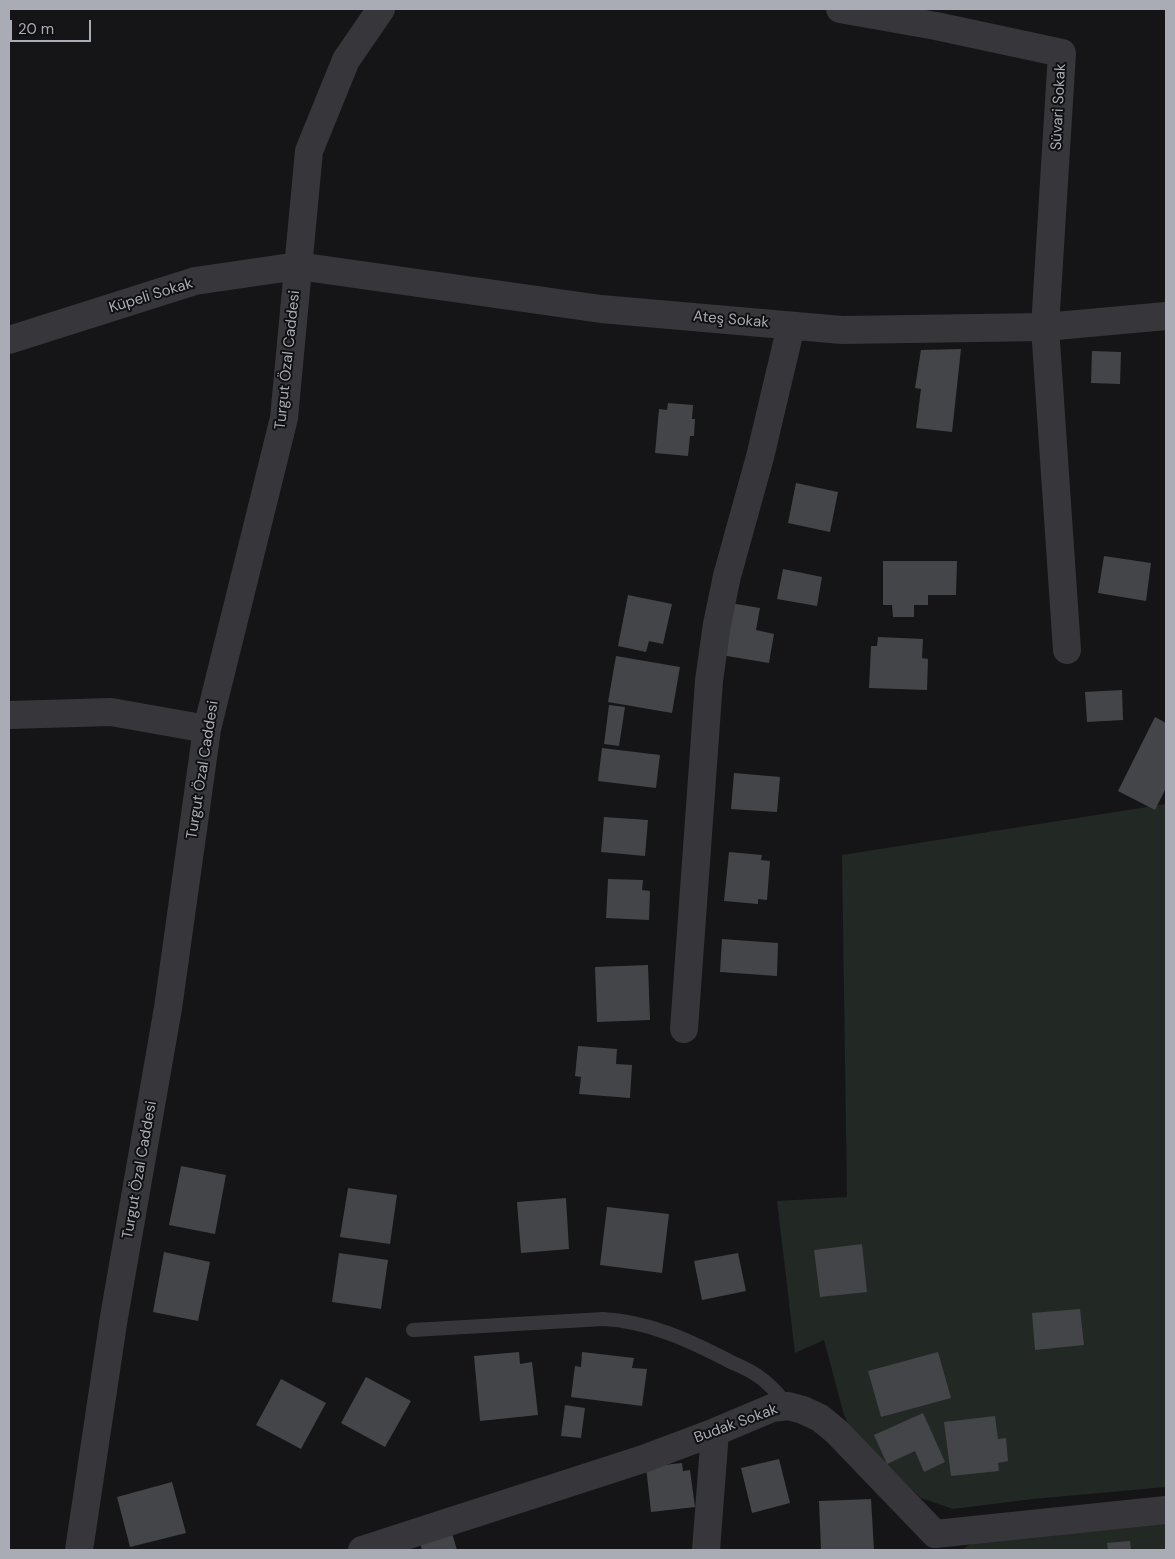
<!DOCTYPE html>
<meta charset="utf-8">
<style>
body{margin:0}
#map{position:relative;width:1175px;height:1559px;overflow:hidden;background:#151517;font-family:"DM Sans",sans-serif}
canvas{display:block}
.frame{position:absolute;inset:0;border:10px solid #a9acb5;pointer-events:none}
.scale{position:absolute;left:10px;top:20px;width:81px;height:22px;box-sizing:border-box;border:2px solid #a9acb5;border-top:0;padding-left:6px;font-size:15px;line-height:18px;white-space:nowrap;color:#a9acb5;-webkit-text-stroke:4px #101012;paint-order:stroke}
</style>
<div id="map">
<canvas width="1175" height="1559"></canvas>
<div class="frame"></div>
<div class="scale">20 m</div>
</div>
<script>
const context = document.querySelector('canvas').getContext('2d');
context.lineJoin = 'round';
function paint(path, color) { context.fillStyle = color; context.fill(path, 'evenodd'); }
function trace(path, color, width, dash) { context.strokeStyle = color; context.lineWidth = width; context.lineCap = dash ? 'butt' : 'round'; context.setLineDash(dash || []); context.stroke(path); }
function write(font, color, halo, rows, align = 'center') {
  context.font = font + ' "DM Sans",sans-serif'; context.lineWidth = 4; context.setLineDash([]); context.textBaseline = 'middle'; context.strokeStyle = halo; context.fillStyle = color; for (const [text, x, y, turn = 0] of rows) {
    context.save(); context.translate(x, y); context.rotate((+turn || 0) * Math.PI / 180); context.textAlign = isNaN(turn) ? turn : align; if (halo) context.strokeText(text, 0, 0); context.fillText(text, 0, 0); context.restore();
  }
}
const green = new Path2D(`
 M1166 804V1487L1033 1499 953 1509 921 1498 854 1435 844 1415 824 1340 795 1353 777 1201 847 1197 842 855Z
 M1166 1524V1550H962L972 1543Z`);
const building = new Path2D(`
 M961 349 952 432 916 428 921 389 915 388 921 350Z
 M1092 351 1121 352 1120 384 1091 383Z
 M668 403 693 405 692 419H695L694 436H690L688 456 655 453 659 409 667 410Z
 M796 483 838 492 830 532 788 523Z
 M1104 556 1151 563 1146 601 1098 593Z
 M883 561H957L956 595H928V605H914V617H893L892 605H883Z
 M783 569 822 577 817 606 777 599Z
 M628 595 672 604 663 644 649 641 646 652 618 646Z
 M730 603 760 608 756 630 774 634 769 663 721 655Z
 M878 637 923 639 922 658 928 659 927 690 869 688 871 646H877Z
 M616 656 680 667 672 713 608 702Z
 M1122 690 1123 720 1087 722 1085 692Z
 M609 705 625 707 619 746 604 744Z
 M1155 717 1166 723V788L1155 810 1118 791Z
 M602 748 660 755 656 788 598 781Z
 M734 773 780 777 777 812 731 809Z
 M604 817 648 820 645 856 601 852Z
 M729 852 762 855 761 860 770 861 767 900 758 899V904L724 901Z
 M608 879 643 880 642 890 650 891 649 920 606 918Z
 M722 939 778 943 777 976 720 972Z
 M648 965 650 1020 597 1022 595 967Z
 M578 1046 617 1049 616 1064 632 1065 630 1098 579 1094 581 1077 575 1076Z
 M181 1166 226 1175 215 1234 169 1225Z
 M348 1188 397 1195 390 1244 340 1237Z
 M566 1198 569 1249 521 1253 517 1202Z
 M607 1207 669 1214 662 1273 600 1265Z
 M862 1244 867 1292 820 1297 814 1250Z
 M164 1252 210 1262 198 1321 153 1312Z
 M339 1253 388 1260 381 1309 332 1302Z
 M738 1253 746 1291 702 1300 694 1261Z
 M1080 1309 1084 1345 1035 1350 1032 1313Z
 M519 1352 520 1364 532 1362 538 1415 480 1421 474 1356Z
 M582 1352 634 1358 632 1368 647 1369 642 1406 571 1397 575 1366 581 1367Z
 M938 1352 951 1398 881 1417 868 1371Z
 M366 1377 411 1401 385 1447 341 1423Z
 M281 1379 326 1403 301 1449 256 1425Z
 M565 1405 585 1408 581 1438 561 1436Z
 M923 1413 945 1462 924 1472 915 1451 887 1464 874 1435Z
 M995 1416 998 1439 1006 1438 1008 1461 998 1463 999 1471 951 1476 944 1422Z
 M779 1459 790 1503 752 1513 741 1468Z
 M682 1463 683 1471 690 1470 695 1507 651 1512 646 1467Z
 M172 1482 186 1533 130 1547 117 1497Z
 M871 1499 874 1550H821L819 1501Z
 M451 1530 457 1550H422L419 1540Z
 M1130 1541 1131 1550H1108L1107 1543Z`);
const lane = new Path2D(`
 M413 1330 603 1319C648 1321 691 1341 731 1362 740 1366 750 1370 758 1376 770 1384 779 1395 788 1406`);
const street = new Path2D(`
 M840 9 936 26 1062 53 1045 327 1067 650
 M9 340 195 281 298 266 601 309 842 330 1045 327 1166 316
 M9 715 111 712 207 729
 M684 1029 709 681 717 624 727 576 760 457 791 326
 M79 1550 114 1317 168 1008 207 729 284 418 309 151 346 60 381 9
 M362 1550 643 1459 715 1432 772 1408 788 1406 803 1410 820 1418 837 1432 935 1534 1166 1510
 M706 1550 715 1432`);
const streetNames = [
 ["Süvari Sokak",1059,107,-87],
 ["Küpeli Sokak",151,296,-17],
 ["Ateş Sokak",731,320,5],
 ["Turgut Özal Caddesi",288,360,-84],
 ["Turgut Özal Caddesi",203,770,-81],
 ["Turgut Özal Caddesi",140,1170,-80],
 ["Budak Sokak",736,1424,-20]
];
paint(green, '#222823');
paint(building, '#444549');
trace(lane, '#37373b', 14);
trace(street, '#37373b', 28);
write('15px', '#a9acb5', '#101012', streetNames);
</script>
